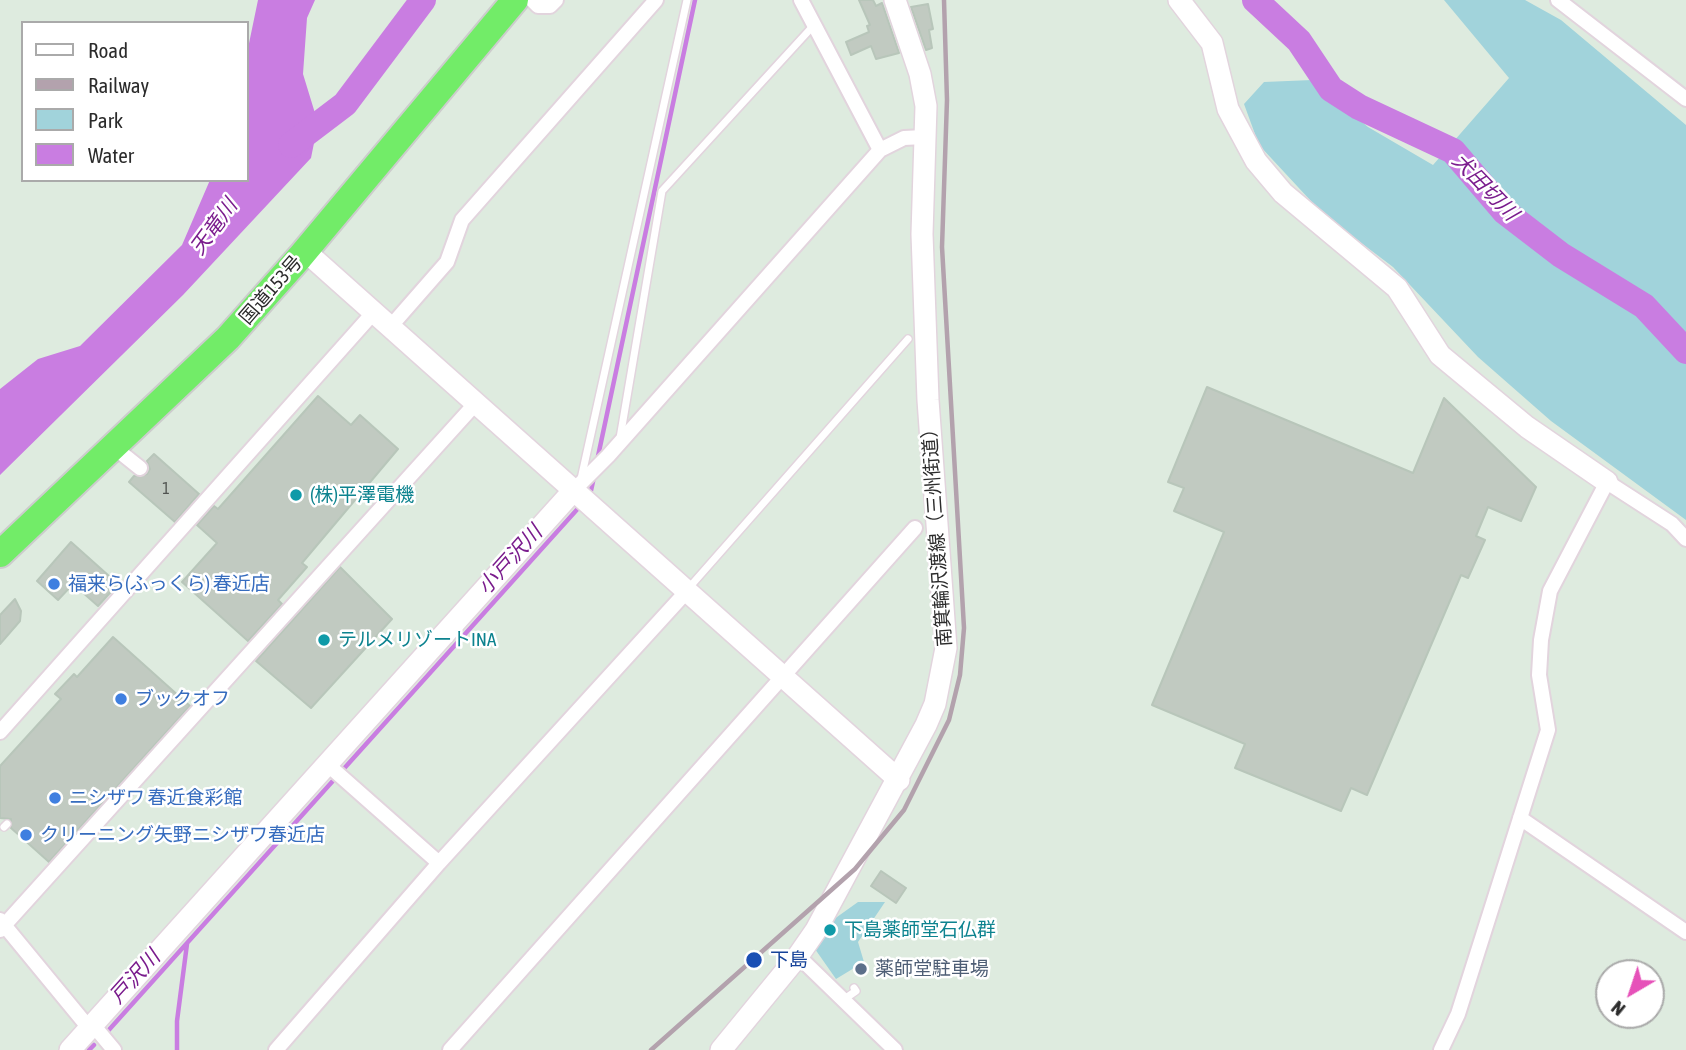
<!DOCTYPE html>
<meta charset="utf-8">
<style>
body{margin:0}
#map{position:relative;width:1686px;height:1050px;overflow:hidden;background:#deebdf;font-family:"Asap Condensed",sans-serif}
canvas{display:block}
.legend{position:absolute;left:21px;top:21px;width:228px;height:161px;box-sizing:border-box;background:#fff;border:2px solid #aaa;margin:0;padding:9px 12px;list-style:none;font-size:21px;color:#2b2b2b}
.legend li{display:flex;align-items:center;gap:14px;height:35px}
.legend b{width:35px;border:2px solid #aaa}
.north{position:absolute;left:1595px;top:959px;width:70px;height:70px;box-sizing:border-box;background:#fff;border:2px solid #aaa;border-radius:50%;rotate:219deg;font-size:19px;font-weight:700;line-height:28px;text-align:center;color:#2b2b2b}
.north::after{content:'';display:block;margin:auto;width:24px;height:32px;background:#e651b9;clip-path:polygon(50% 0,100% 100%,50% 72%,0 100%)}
</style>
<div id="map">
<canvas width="1686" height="1050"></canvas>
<ul class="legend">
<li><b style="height:9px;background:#fff"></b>Road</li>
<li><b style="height:9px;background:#b3a2ad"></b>Railway</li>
<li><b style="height:19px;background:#a1d3db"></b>Park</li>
<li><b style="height:19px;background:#c97de1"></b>Water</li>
</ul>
<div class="north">N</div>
</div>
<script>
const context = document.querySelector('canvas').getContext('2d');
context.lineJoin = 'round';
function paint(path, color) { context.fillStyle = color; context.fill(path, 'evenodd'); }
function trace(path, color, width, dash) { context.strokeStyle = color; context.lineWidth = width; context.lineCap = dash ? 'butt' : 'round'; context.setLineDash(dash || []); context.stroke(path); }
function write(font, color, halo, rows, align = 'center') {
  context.font = font + ' "Asap Condensed","Noto Sans JP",sans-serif'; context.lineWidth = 5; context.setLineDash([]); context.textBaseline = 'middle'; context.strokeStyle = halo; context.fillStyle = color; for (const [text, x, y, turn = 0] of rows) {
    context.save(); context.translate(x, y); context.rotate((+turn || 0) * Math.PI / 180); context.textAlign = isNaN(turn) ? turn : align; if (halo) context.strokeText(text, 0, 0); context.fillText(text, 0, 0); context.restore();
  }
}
const green = new Path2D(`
 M1444 0H1525L1561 20 1686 125V520L1551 421 1478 357 1393 267 1323 214 1259 145 1244 104 1264 82 1312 80 1368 127 1433 165 1509 78Z
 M858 902H885L858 942 864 962 836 979 815 949 830 922Z`);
const water = new Path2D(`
 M258 0H315L307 18 303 74 318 123 311 158 183 295 0 475V389L38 359 80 346 182 245 210 180H247V53Z`);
const stream = new Path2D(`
 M597 461 695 0
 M590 495 594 477
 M107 1032 582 504
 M89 1050 94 1045
 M177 1050V1021L187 944`);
const river = new Path2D(`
 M1255 0 1299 41 1331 89 1359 107 1453 151 1505 212 1561 255 1644 306 1686 351
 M291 145 345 104 423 0`);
const building = new Path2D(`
 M859 0H873L876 6 882 3 899 53 876 59 871 46 851 55 846 42 869 32 867 26 870 25Z
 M928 4 933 29 929 30 932 48 926 50 911 7Z
 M1207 387 1413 473 1444 398 1536 487 1521 521 1488 507 1476 536 1485 540 1468 578 1461 575 1367 795 1351 788 1341 811 1235 768 1245 744 1152 705 1224 532 1174 511 1184 488 1168 482Z
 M318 396 351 425 360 415 398 449 302 563 307 567 278 600 282 604 248 641 182 582 217 543 197 525 214 506 218 509Z
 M154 454 199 494 175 522 129 482 134 476 147 474 150 469 147 461Z
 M71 542 118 584 98 606 73 584 58 600 37 581Z
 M340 567 392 619 311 708 256 661Z
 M15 599 21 611 20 621 0 644V615Z
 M113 637 190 706 49 862 11 828V819L0 818V766L61 699 55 694 74 674 77 677Z
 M881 871 906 888 896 903 871 886Z`);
const lane = new Path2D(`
 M620 438 662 191 814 25
 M581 479 687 0
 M687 590 908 339
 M4 827 7 824
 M843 1000 856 991 854 988`);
const street = new Path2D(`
 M532 0 538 6H550L556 0
 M801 0 880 150
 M1558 0 1686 99
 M391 326 447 262 462 220 656 0
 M115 448 140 468
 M573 491 608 456 880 150 904 138 924 137
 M0 732 374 312
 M327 764 439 863
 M1520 818 1686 932
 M0 920 84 1022 99 1032 114 1050
 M0 930 476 403
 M798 956 895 1050
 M276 1050 439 863 687 591
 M450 1050 915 528
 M1441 1050 1458 1014 1548 730 1539 675 1541 640 1550 591 1607 482 1672 524 1686 539`);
const secondary = new Path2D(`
 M1179 0 1212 43 1228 109 1256 161 1283 193 1397 288 1440 355 1527 427 1607 482
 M305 251 899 780
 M70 1050 573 491
 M721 1050 798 956 816 930 926 725 935 704 946 648 928 400 922 234 926 106 920 74 895 0`);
const highway = new Path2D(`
 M0 554 228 338 300 257 515 0`);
const rail = new Path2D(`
 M651 1050 855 869 904 810 949 720 960 675 964 628 942 247 947 100 944 0`);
const markers = [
 [296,495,7,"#0f9aa8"],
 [54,584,7,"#3f7fe0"],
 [324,640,7,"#0f9aa8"],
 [121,699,7,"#3f7fe0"],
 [55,798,7,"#3f7fe0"],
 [26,835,7,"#3f7fe0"],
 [830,930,7,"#0f9aa8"],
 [754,960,9,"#1a4fb4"],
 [861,969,7,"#5c6f8a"]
];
const numberNames = [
 ["1",166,489]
];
const streetNames = [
 ["国道153号",271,290,-49],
 ["南箕輪沢渡線（三州街道）",937,533,-94]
];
const cultureNames = [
 ["(株)平澤電機",310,495],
 ["テルメリゾートINA",338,640],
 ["下島薬師堂石仏群",844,930]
];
const shopNames = [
 ["福来ら(ふっくら) 春近店",68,584],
 ["ブックオフ",135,699],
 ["ニシザワ 春近食彩館",69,798],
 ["クリーニング矢野ニシザワ春近店",40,835]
];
const transitNames = [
 ["下島",770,960]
];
const serviceNames = [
 ["薬師堂駐車場",875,969]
];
const waterNames = [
 ["犬田切川",1485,187,46],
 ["天竜川",214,227,-54],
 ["小戸沢川",510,560,-48],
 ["戸沢川",135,977,-48]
];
paint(green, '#a1d3db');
paint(water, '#c97de1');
trace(stream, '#c97de1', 4.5);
trace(river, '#c97de1', 26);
paint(building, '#c1cac1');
trace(building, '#b8c6ba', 2);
trace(lane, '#e2d4dd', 10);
trace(street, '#e2d4dd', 18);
trace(secondary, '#e2d4dd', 24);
trace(highway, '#ccc', 30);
trace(lane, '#fff', 7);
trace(street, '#fff', 14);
trace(secondary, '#fff', 21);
trace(highway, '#72ec68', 26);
trace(rail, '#b3a2ad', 4.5);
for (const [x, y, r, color] of markers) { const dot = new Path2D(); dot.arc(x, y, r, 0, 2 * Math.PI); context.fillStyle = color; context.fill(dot); trace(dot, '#fff', 2.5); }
write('16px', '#505350', null, numberNames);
write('19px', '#2b2b2b', '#fff', streetNames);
write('19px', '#0d838f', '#fff', cultureNames, 'left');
write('19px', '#366cbe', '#fff', shopNames, 'left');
write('19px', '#164399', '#fff', transitNames, 'left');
write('19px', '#4e5e75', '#fff', serviceNames, 'left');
write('italic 21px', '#7a1c8d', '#fff', waterNames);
</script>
